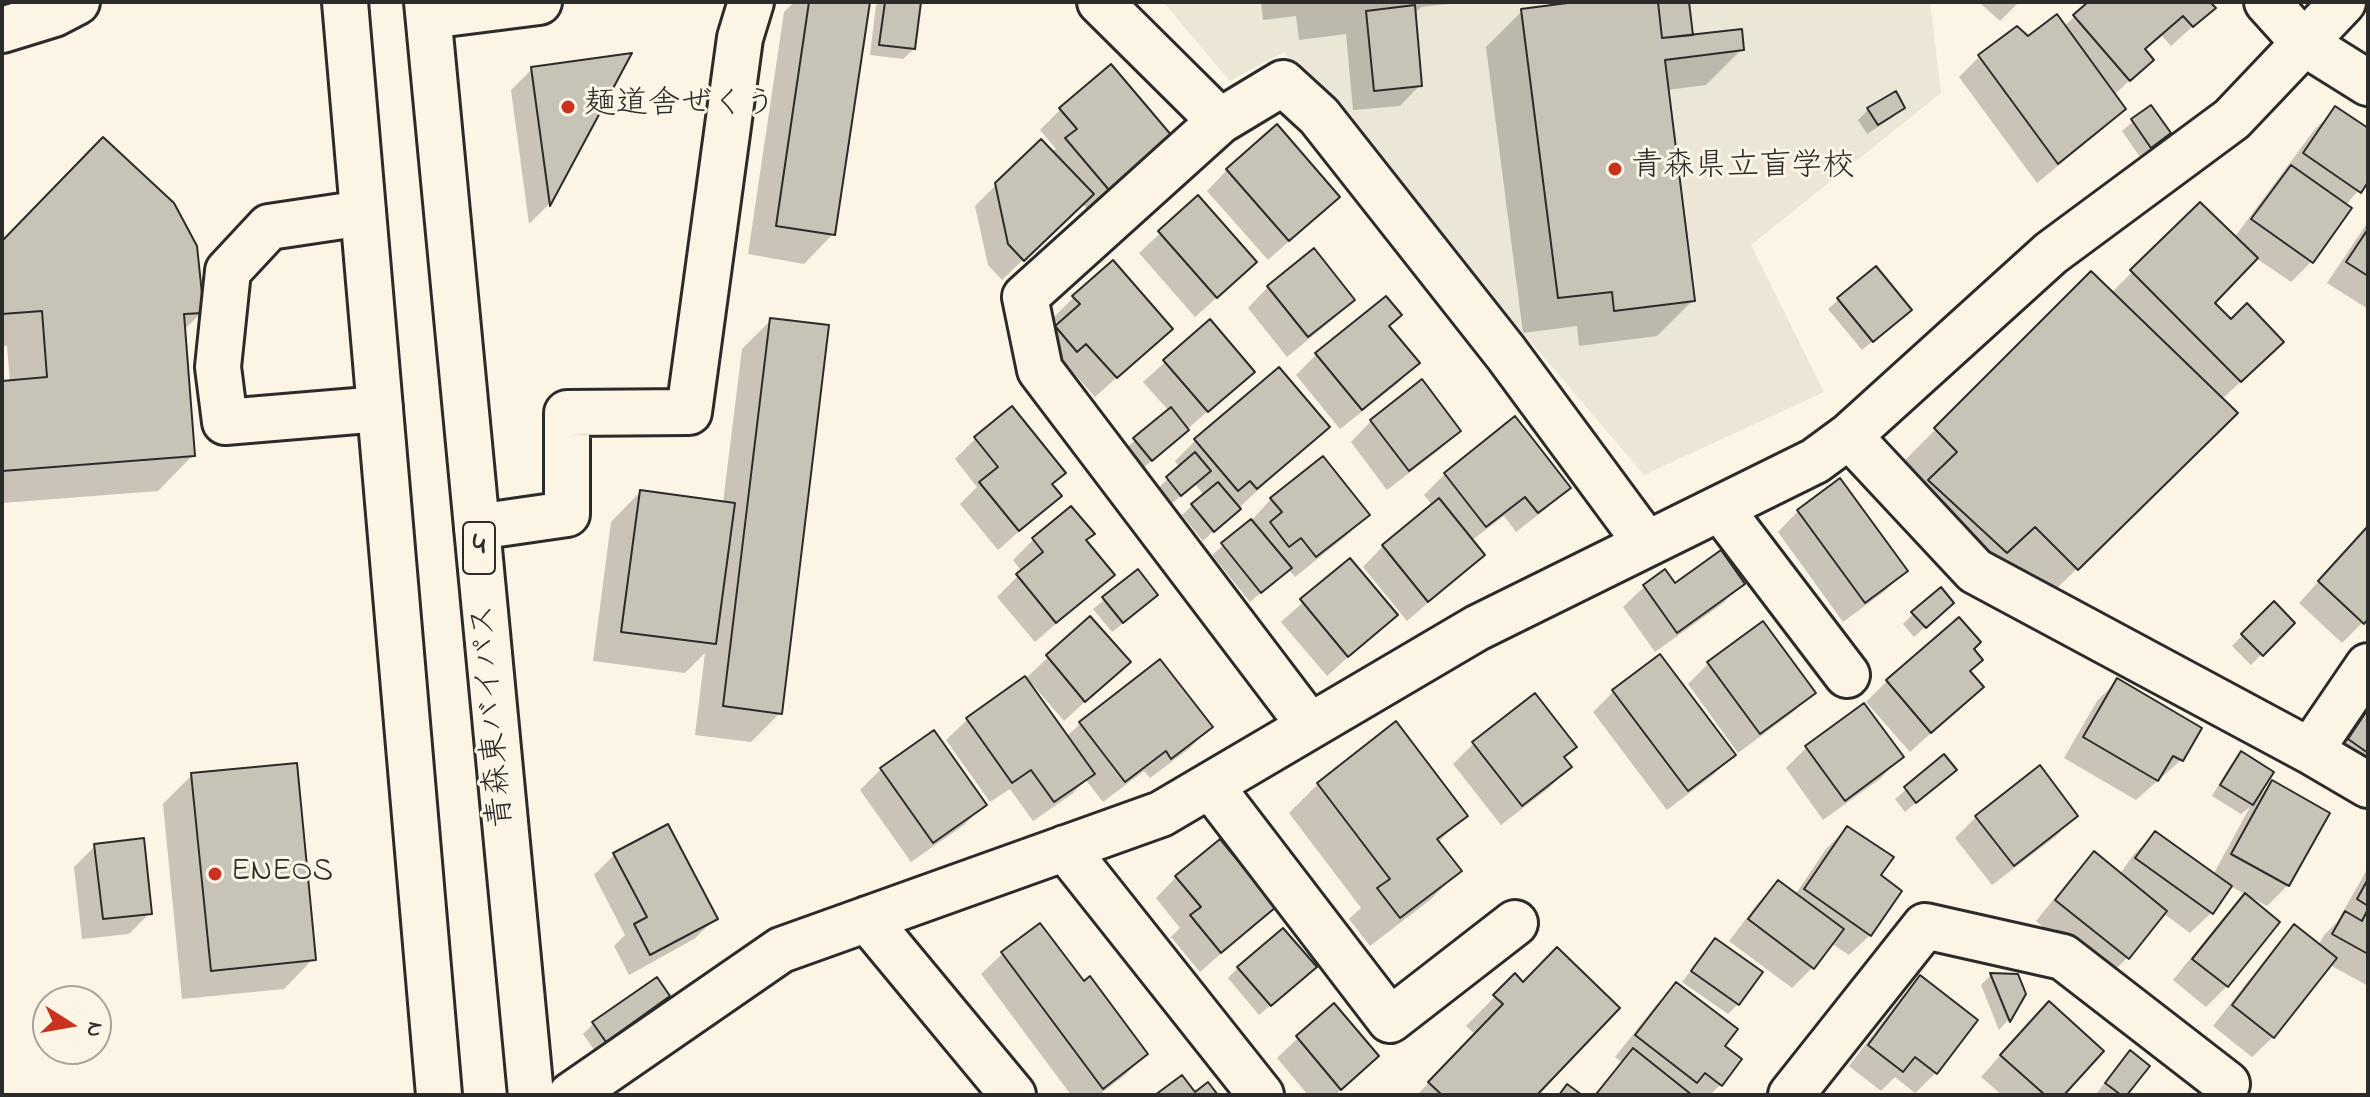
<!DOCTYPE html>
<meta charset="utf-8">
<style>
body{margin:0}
#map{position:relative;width:2370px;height:1097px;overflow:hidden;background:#fcf5e5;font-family:"Indie Flower",sans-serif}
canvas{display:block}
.frame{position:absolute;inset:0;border:4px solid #2b2b2b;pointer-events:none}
.north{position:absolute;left:32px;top:985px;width:80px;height:80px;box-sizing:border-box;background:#fcf5e5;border:2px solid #a8a49b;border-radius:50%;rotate:101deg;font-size:22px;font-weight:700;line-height:32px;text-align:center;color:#2b2b2b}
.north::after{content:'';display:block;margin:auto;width:28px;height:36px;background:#c8321e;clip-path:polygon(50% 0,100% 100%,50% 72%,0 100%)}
</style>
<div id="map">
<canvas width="2370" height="1097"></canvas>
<div class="frame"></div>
<div class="north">N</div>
</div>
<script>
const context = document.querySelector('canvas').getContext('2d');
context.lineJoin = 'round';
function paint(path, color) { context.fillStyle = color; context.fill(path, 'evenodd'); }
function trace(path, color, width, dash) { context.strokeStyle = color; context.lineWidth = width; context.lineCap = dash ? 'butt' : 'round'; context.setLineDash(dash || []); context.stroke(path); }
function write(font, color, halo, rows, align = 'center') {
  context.font = font + ' "Indie Flower","Klee One",sans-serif'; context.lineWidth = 6; context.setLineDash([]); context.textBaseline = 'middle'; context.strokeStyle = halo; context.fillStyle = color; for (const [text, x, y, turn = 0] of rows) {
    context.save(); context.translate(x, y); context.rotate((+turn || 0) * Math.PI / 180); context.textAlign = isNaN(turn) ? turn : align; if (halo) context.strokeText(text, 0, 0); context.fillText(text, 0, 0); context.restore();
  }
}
const built = new Path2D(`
 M1163 2H1930L1941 93 1751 245 1824 392 1644 475 1284 52 1230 81Z`);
const shadow = new Path2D(`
 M794 2H868L833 234 804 264 748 254 784 12Z
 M880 2H919L914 49 903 59 870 55 876 5Z
 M1261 2H1467L1421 7 1413 15 1420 85 1400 106 1353 110 1346 34 1299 40 1296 16 1263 20Z
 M1591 2H1687L1691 38 1742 49 1706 85 1667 90 1693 300 1657 336 1579 346 1577 326 1523 333 1486 47 1522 11Z
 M1979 2H2019L2000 21Z
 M2091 2H2207L2213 8 2171 46 2162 36 2144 51 2151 60 2113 96 2123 109 2102 130 2037 183 1959 77 1980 56 2063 27Z
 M629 56 548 205 529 224 511 90 532 69Z
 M1895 93 1902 107 1892 118 1867 134 1858 120 1868 110Z
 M2150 107 2169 133 2140 157 2122 131Z
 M2336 109 2368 131V179L2345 206 2311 262 2291 282 2256 258 2212 303 2261 363 2221 400 2235 413 2041 604 1970 587 1894 517 1923 489 1900 465 2091 274 2111 293 2200 205 2234 238 2315 129Z
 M1060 110 1149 156 1087 209 1082 203 1002 280 988 265 975 206 996 185 1056 149 1040 130Z
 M1227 170 1338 197 1268 260 1207 191Z
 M1198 198 1234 282 1195 317 1139 253Z
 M2368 222V309L2327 283Z
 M2 243 202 312 183 331 193 455 158 491 2 503V383L10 382 7 346H2Z
 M1268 287 1353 300 1332 320 1287 357 1248 308Z
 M1074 297 1170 329 1095 397 1065 363 1055 371 1035 348 1059 325 1053 318Z
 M1839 299 1899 320 1862 350 1828 309Z
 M771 320 780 713 751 742 695 735 705 653 685 673 593 661 611 522 640 492 723 503 742 349Z
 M1210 322 1252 372 1141 470 1124 450 1169 411 1143 382Z
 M1388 327 1417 363 1397 384 1340 429 1296 375 1317 354Z
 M1279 370 1327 426 1203 541 1182 515 1204 495 1195 484 1170 505 1157 489 1180 468 1175 461 1195 441Z
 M1371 421 1458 431 1438 451 1387 490 1351 442Z
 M976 438 1063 473 1050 486 1059 496 998 550 960 504 977 487 955 459Z
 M1445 474 1568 488 1547 508 1516 532 1504 516 1471 541 1483 555 1407 621 1363 567 1383 546 1433 506 1424 495Z
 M1271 499 1367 515 1346 536 1295 577 1288 569 1250 602 1212 555 1251 521Z
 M1798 511 1905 571 1885 591 1843 622 1778 532Z
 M2368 527V617L2342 643 2299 603Z
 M1034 539 1084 541 1113 574 1035 642 997 597 1022 572 1013 560Z
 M1349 561 1395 615 1327 676 1281 622Z
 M1138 572 1146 605 1112 632 1093 609Z
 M1664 572 1674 585 1742 584 1722 604 1655 652 1623 607 1644 587Z
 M2274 604 2292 623 2251 665 2232 646Z
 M1941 613 1914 637 1903 624 1913 614Z
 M1090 618 1128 662 1064 721 1033 685 1031 687 1066 737 1080 724 1160 661 1210 727 1190 748 1150 778 1144 771 1103 802 1086 780 1072 794 1033 821 1010 789 990 802 946 740 967 720 1025 679Z
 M1971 649 1968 672 1982 687 1910 752 1866 702 1887 681Z
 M1708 664 1813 693 1792 713 1738 753 1688 684Z
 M2117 681 2199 729 2181 760 2136 800 2064 758 2097 701Z
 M1614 691 1733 755 1713 775 1667 810 1593 712Z
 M2368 705V788L2328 760Z
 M1396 724 1465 815 1438 843 1459 871 1430 900 1370 946 1349 919 1361 908 1289 813 1318 784Z
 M933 732 984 805 964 825 911 862 860 790 881 769Z
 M1474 743 1574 747 1563 758 1569 767 1549 788 1501 825 1453 764Z
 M1806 748 1901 757 1881 778 1823 820 1786 768Z
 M2241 754 2257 798 2272 783 2288 885 2267 906 2230 886 2211 913 2190 933 2163 913 2127 958 2107 978 2036 921 2074 874 2094 854 2120 874 2134 854 2155 833 2213 875 2250 807 2241 814 2212 796 2231 764Z
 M1944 757 1955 770 1905 812 1895 799Z
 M192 775 313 959 284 989 182 999 163 804Z
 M2076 816 2055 837 1992 885 1955 838 1976 817Z
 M1847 828 1878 876 1870 935 1849 955 1831 943 1813 967 1792 988 1729 941 1758 903 1778 883 1795 895 1826 849Z
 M95 846 150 913 129 934 82 939 74 867Z
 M614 855 715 919 694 939 629 975 614 946 625 935 594 875Z
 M2368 868V986L2330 965 2273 1037 2252 1057 2213 1026 2274 948 2295 927 2318 946 2324 935 2337 922Z
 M1176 877 1274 907 1200 972 1171 937 1180 928 1156 898Z
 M2246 895 2278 923 2227 986 2206 1007 2173 980 2224 917Z
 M1039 926 1084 984 1146 1054 1125 1075 1099 1095H1071L981 974 1002 954Z
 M1715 940 1738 1004 1728 1014 1682 982Z
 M1238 968 1304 977 1259 1015 1228 978Z
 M1991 975 2024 994 2008 1020 1999 1030 1981 985Z
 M1515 976 1534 1095H1417L1475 1034 1466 1026Z
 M1920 978 1936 1073 1915 1093 1895 1077 1881 1091 1849 1066 1900 999Z
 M1677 984 1722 1047 1721 1084 1710 1095H1594L1622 1062 1615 1057 1656 1005Z
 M668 996 595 1051 583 1034 593 1024Z
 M2028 1024 2062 1095H2002L1981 1077Z
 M1298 1038 1356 1076 1335 1095H1308L1277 1058Z
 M2130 1053 2124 1095 2096 1094 2120 1063Z`);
const building = new Path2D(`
 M809 2H870L835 235 776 226Z
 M885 2H921L915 49 879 45Z
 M1575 2H1658L1662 38 1742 29 1744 50 1665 60 1695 301 1614 311 1612 292 1558 298 1521 9Z
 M1658 2H1689L1693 35 1662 38Z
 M2088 2H2210L2216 8 2193 27 2183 16 2145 49 2154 60 2130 81 2073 15Z
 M1415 5 1422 86 1374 91 1366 11Z
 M2057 14 2126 109 2058 164 1978 55 2017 26 2028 36Z
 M632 53 550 206 531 67Z
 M1111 64 1172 136 1109 190 1065 138 1077 129 1059 108Z
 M1896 91 1905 108 1878 125 1867 108Z
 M2151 105 2171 133 2151 148 2131 119Z
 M2335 106 2368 128V182L2361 193 2303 153Z
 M1277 124 1340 197 1289 241 1226 169Z
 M103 137 174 203 197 246 204 313 184 314 195 456 2 471V381L47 377 42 311 2 314V241Z
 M1041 139 1094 194 1024 261 1008 244 995 183Z
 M2291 165 2352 208 2313 263 2251 219Z
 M1198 195 1257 262 1217 298 1158 231Z
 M2200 202 2258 258 2215 303 2231 319 2247 303 2284 342 2241 382 2130 270Z
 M2368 229V276L2346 262Z
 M1314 248 1355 300 1308 337 1267 286Z
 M1113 260 1173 329 1117 378 1086 344 1077 352 1055 326 1080 304 1072 296Z
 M1876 266 1912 310 1873 342 1837 298Z
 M2091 271 2238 413 2078 570 2035 527 2007 553 1928 480 1957 452 1934 428Z
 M1386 296 1402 315 1389 326 1420 363 1362 410 1315 353Z
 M770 318 829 325 782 714 723 706Z
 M1210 319 1255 372 1208 412 1163 360Z
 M1279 367 1330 427 1257 489 1250 481 1238 491 1194 439Z
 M1422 379 1461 431 1409 471 1370 420Z
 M1012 406 1066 473 1052 484 1062 496 1019 531 979 482 998 467 974 437Z
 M1171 407 1189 430 1152 461 1133 438Z
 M1515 416 1571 488 1538 513 1525 497 1486 527 1444 473Z
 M1195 452 1211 471 1181 496 1166 477Z
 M1323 456 1370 515 1316 557 1301 538 1289 547 1270 522 1282 512 1270 498Z
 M1840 478 1908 571 1865 603 1797 510Z
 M1218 482 1241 509 1214 532 1191 504Z
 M640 490 735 503 716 644 621 632Z
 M1439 498 1485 555 1428 602 1382 545Z
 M1071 506 1095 534 1086 540 1115 575 1056 623 1016 574 1043 552 1032 538Z
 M1251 519 1292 568 1261 593 1221 543Z
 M2368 526V619L2364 624 2318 581Z
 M1721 550 1745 584 1677 633 1643 585 1665 569 1675 583Z
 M1350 558 1398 615 1348 657 1300 599Z
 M1138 569 1158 595 1123 623 1102 597Z
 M1941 587 1954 603 1926 628 1911 612Z
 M2274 601 2295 623 2263 656 2241 634Z
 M1090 616 1131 662 1085 702 1046 655Z
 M1959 617 1981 642 1974 649 1983 660 1970 671 1984 687 1931 733 1886 680Z
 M1763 621 1816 693 1760 734 1707 662Z
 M1660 654 1736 755 1688 791 1612 690Z
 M1160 659 1213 727 1171 759 1166 751 1125 782 1079 722Z
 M1025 676 1095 774 1054 802 1031 770 1012 783 966 718Z
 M2117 678 2202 728 2183 761 2173 756 2158 781 2083 737Z
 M1535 693 1577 747 1564 757 1572 767 1522 806 1472 742Z
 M1864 703 1904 757 1845 801 1805 746Z
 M2368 709V753L2348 739Z
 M1396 721 1468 816 1437 839 1462 871 1400 918 1377 888 1390 879 1317 783Z
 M934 730 987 805 933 843 880 768Z
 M2241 751 2274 772 2253 805 2220 785Z
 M1944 754 1957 770 1916 803 1904 787Z
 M297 763 316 960 211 971 191 773Z
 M2040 765 2078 816 2014 866 1975 816Z
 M2272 780 2330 813 2289 886 2231 854Z
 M668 824 718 919 650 955 634 924 647 917 613 853Z
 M1847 826 1894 857 1881 875 1902 891 1871 936 1804 889Z
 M2155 831 2232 886 2213 914 2135 858Z
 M144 838 152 914 103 919 94 844Z
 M1220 839 1276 907 1221 953 1190 915 1201 907 1175 876Z
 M2094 851 2167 911 2129 959 2055 900Z
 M2368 879V906L2357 899Z
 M1778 880 1844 929 1814 969 1748 919Z
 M2245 893 2280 922 2228 987 2192 959Z
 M2368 909V954L2332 934 2345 911 2362 921Z
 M1040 923 1084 981 1090 976 1148 1054 1103 1089 1001 952Z
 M2294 924 2337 958 2274 1038 2232 1005Z
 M1283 928 1317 967 1271 1006 1237 967Z
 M1715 938 1763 972 1739 1005 1691 971Z
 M1557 947 1620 1008 1537 1095H1442L1428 1082 1503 1004 1493 995 1515 973 1523 982Z
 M1990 973 2018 974 2026 994 2010 1022Z
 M1920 975 1978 1020 1937 1074 1915 1057 1903 1072 1868 1045Z
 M657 977 670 996 606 1042 592 1022Z
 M1676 982 1738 1029 1725 1046 1742 1059 1722 1086 1705 1073 1697 1083 1635 1035Z
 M2049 1001 2104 1051 2064 1095H2045L2000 1055Z
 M1334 1003 1379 1056 1341 1090 1296 1036Z
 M1633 1048 1692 1095H1599L1597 1093Z
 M2130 1050 2150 1066 2127 1095H2121L2105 1083Z
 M1182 1075 1195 1092 1208 1082 1218 1095H1155Z
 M1567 1084 1582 1095H1559Z`);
const minor = new Path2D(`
 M1100 2 1220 121
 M2267 2 2304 43 2368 83
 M429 16 539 2
 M2 30 54 14 77 2
 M363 213 269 227 228 271 218 367 225 422 380 409
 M1849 436 1975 571 2310 751 2368 785
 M1720 508 1847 675
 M477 527 567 514V413L689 412 740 38 751 2
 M1310 726 1040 370 1025 297 1220 121 1283 83 1319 116 1506 353 1647 544
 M2310 751 2368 666
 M1210 785 1390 1020 1515 923
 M1065 848 1261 1095
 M867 919 1013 1095
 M571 1095 781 950 1161 814 1477 628 1815 461 1849 436 2051 253 2232 119 2343 2
 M1791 1095 1925 926 2063 957 2227 1084`);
const highway = new Path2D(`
 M345 2 439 1095
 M427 2 531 1095`);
const markers = [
 [568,107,8,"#c8321e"],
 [1615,169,8,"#c8321e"],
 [215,874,8,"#c8321e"]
];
const shields = [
 [479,548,32]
];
const shieldNames = [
 ["4",479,548]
];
const poiNames = [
 ["麺道舎ぜくう",584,107],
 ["青森県立盲学校",1631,169],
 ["ENEOS",231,874]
];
const streetNames = [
 ["青森東バイパス",495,716,-95]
];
paint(built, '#ece6d7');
paint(shadow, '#0003');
paint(building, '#c8c3b7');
trace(building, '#2b2b2b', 2);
trace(minor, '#2b2b2b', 50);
trace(highway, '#2b2b2b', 50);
trace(minor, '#fcf5e5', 44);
trace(highway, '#fcf5e5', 44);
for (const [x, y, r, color] of markers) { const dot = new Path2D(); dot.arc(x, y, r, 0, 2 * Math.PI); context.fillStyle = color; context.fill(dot); trace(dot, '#fcf5e5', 3); }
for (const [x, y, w] of shields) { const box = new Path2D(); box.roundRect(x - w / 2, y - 26, w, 52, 6); context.fillStyle = '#fcf5e5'; context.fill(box); trace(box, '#2b2b2b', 2); }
write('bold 30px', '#2b2b2b', null, shieldNames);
write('32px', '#2b2b2b', '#fcf5e5', poiNames, 'left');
write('32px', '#2b2b2b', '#fcf5e5', streetNames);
</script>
